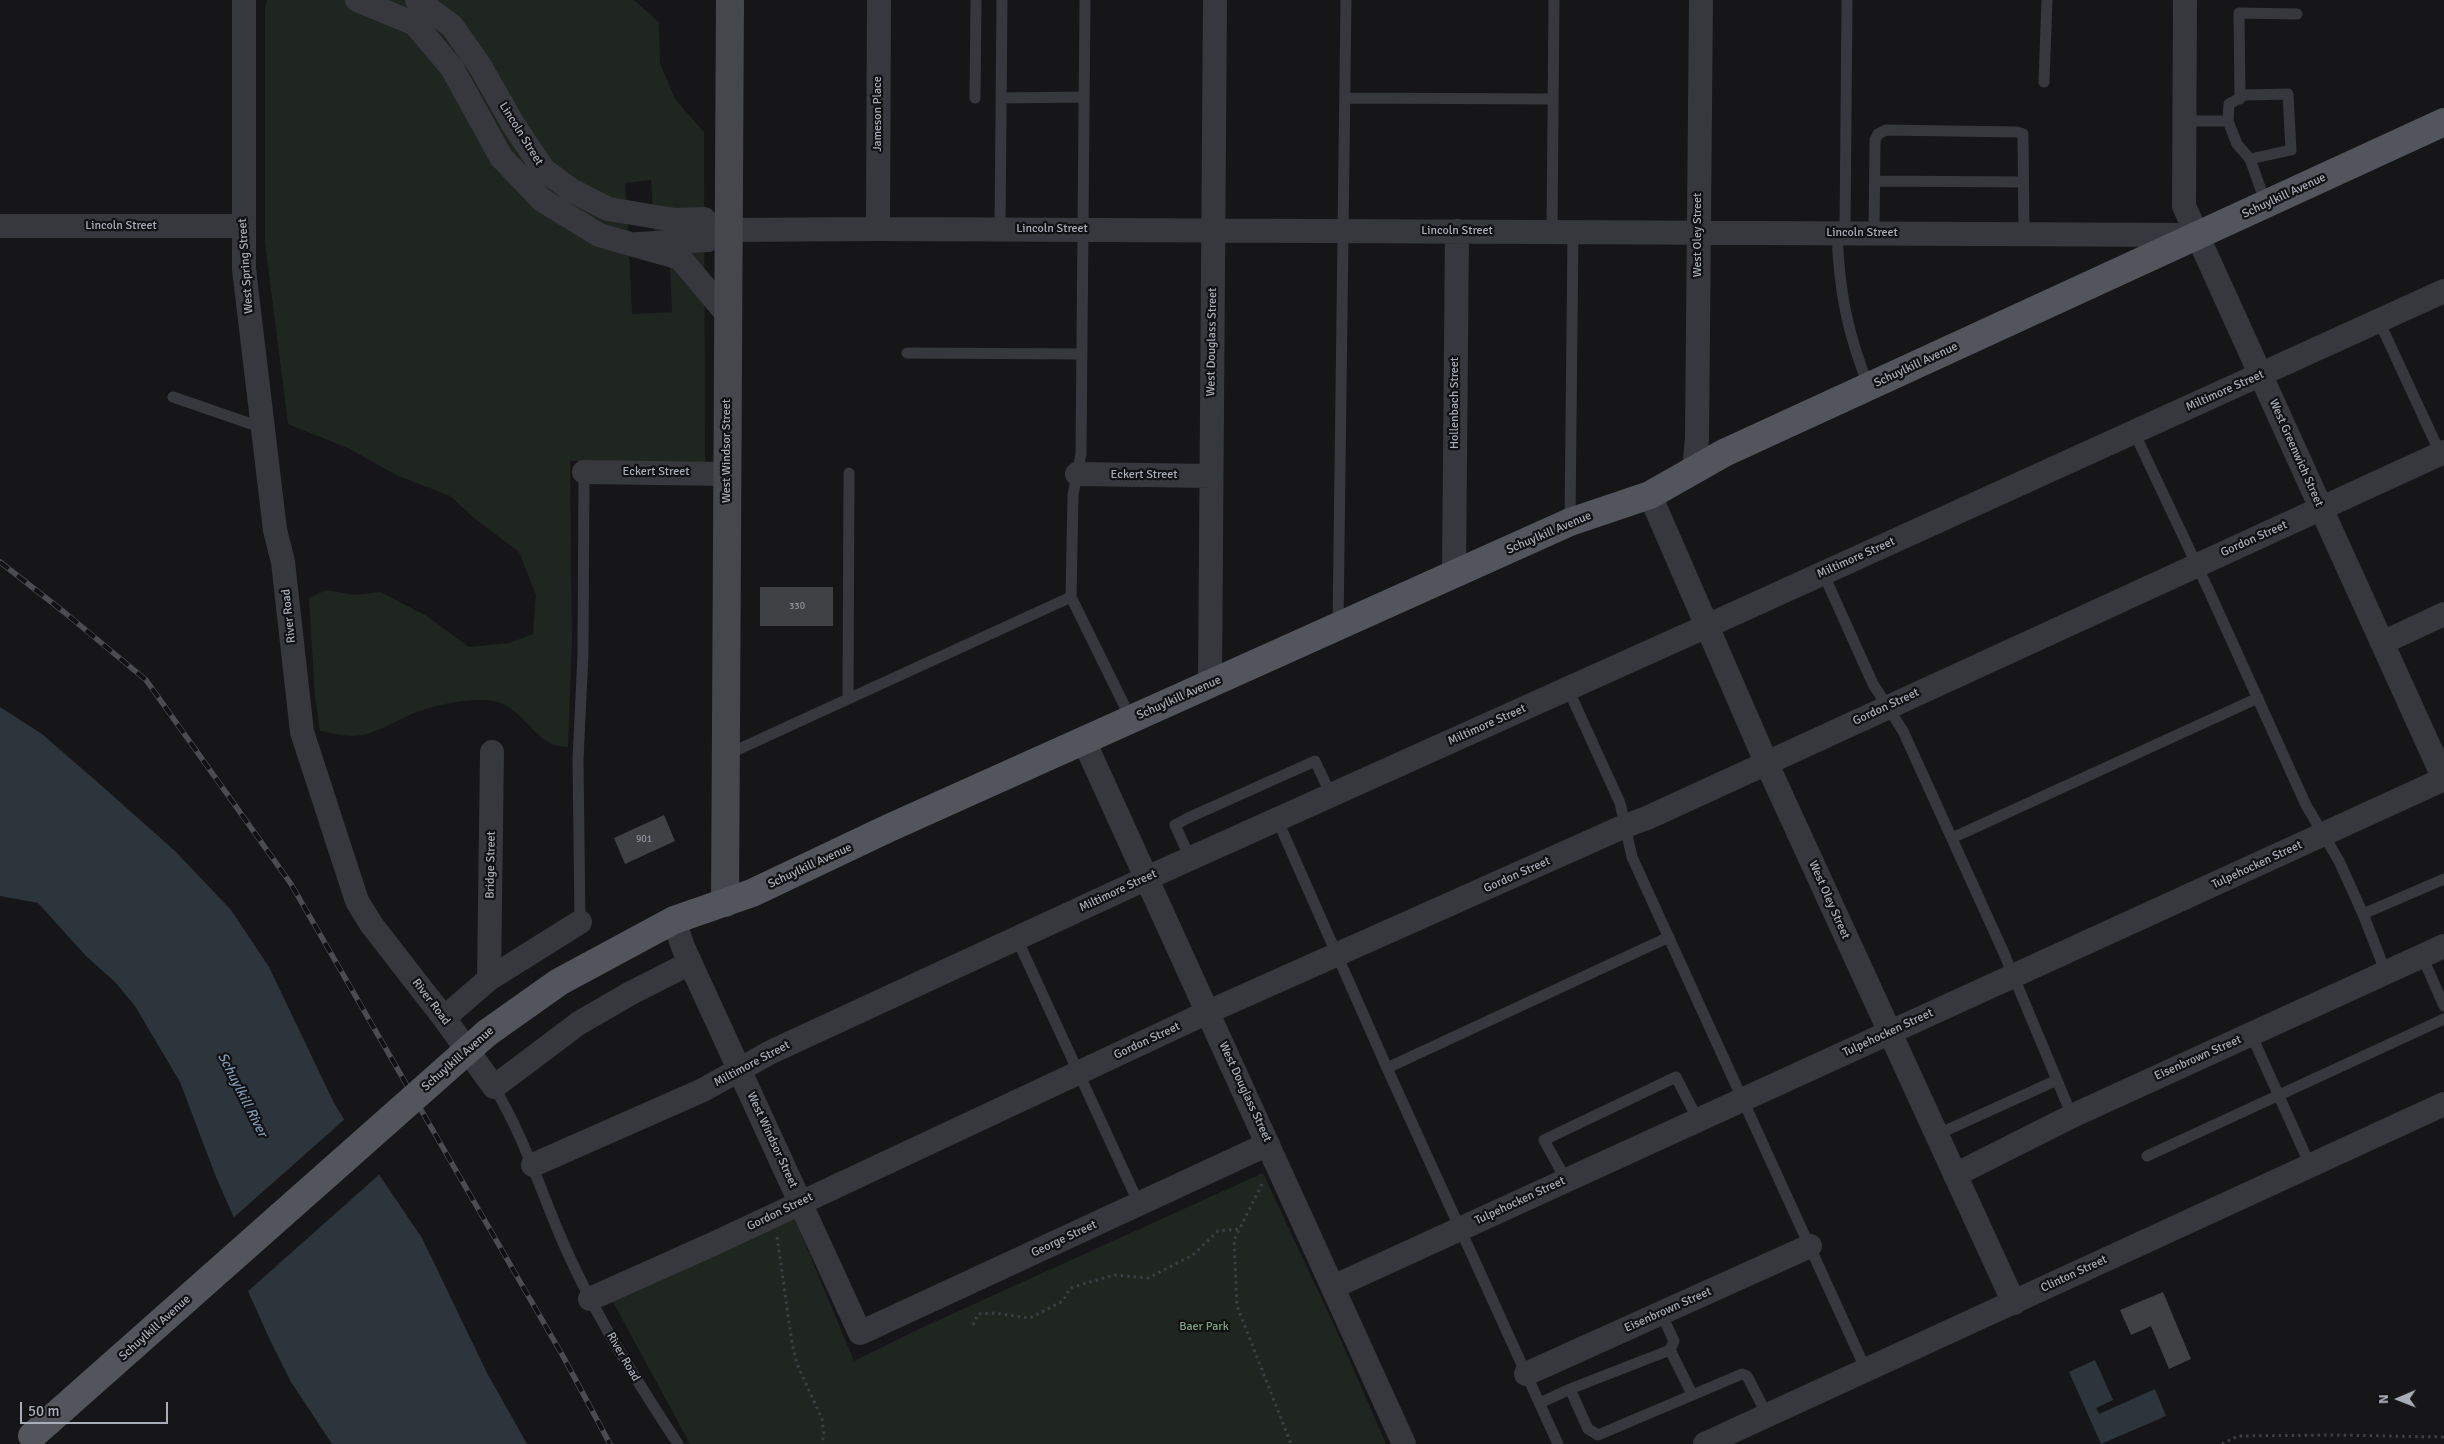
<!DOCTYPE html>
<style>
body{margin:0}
#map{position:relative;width:2444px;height:1444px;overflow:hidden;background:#161618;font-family:Signika,sans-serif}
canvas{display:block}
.north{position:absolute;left:2374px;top:1374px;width:50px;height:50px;-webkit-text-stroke:4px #111113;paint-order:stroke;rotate:269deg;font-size:14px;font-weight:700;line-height:20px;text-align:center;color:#a8adb8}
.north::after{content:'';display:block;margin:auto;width:18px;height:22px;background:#a8adb8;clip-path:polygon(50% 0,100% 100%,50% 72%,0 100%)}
.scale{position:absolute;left:20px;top:1402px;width:148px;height:22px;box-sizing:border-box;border:2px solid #a8adb8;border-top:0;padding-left:6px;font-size:15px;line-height:18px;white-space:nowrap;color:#a8adb8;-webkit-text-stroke:4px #111113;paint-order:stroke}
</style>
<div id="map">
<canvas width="2444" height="1444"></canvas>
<div class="north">N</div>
<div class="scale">50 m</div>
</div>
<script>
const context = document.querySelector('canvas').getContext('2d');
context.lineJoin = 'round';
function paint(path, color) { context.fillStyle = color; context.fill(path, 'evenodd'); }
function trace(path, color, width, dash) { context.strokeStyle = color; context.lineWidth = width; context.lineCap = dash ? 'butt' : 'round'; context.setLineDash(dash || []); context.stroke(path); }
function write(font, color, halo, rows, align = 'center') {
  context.font = font + ' Signika,sans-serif'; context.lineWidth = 4.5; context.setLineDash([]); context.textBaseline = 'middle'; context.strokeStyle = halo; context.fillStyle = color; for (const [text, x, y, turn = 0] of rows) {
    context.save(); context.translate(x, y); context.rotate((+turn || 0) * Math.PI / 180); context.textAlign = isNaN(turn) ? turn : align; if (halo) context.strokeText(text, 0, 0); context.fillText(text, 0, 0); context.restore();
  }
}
const green = new Path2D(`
 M267 0H634L659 22 660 63 675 99 704 132 705 462 570 461 572 642 568 747C534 748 525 706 493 701 471 697 434 705 414 713 397 720 372 736 354 736 343 736 331 733 320 731L315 697 309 598 326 590 355 595 380 592 425 615 469 647 509 643 533 634 536 595 519 552 475 519 450 496 396 475 348 448 288 424 265 242V7ZM651 180 655 237 629 239 625 183ZM669 246 672 312 632 314 629 248Z
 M1263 1173 1340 1338 1386 1444H690L613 1302 794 1217 854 1361 919 1329Z`);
const water = new Path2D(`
 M0 707 42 734 103 787 176 852 231 910 269 967 333 1101 363 1151 422 1238 487 1373 527 1444H332L291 1382 269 1338 248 1291 242 1236 216 1177 180 1082 135 1006 115 982 86 956 38 903 0 896Z
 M2095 1360 2113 1400 2096 1408 2099 1414 2155 1389 2166 1416 2101 1444 2069 1372Z`);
const pier = new Path2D(`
 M346 1118 381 1173 246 1293 243 1252 240 1236 232 1219Z`);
const building = new Path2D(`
 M760 587H833V626H760Z
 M664 815 675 841 625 864 614 838Z
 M2163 1292 2191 1359 2169 1369 2151 1326 2131 1335 2120 1310Z`);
const path = new Path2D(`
 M1262 1184 1234 1240 1237 1306 1291 1444
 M777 1237 792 1343 797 1364 822 1419 824 1436 821 1444
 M973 1325 978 1314 994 1313 1030 1318 1063 1301 1070 1288 1114 1275 1148 1278 1193 1255 1218 1231 1239 1229
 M2222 1444 2238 1436 2336 1435 2444 1437`);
const service = new Path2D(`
 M2044 82 2047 0
 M975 98 976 0
 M1001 98 1084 97
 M1345 98 1553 99
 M2240 99 2239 13 2297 14
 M2185 121H2228L2229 104 2245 95 2288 94 2291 150 2250 159 2237 144 2228 121
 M2250 159 2266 204
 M1875 181 2023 182
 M1000 229 1002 0
 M1552 231 1554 0
 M1837 232C1839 290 1847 333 1869 387
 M1845 232 1847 0
 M1874 233 1875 140 1878 134 1886 130 2017 132 2023 134 2024 234
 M2379 321 2441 455
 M907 353 1082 354
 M173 397 263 428
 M2134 432 2209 591 2306 805 2339 861 2363 914 2386 973
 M1570 522 1573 231
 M1823 573 1873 684 1903 731 2003 951 2072 1116
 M1071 597 1131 719
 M1338 626 1346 0
 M1568 689 1620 803 1632 857 1866 1370
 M848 699 1071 597 1073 495 1081 454 1085 0
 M726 755 848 699 849 473
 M1277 819 1387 1068 1558 1444
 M1952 838 2258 698
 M1190 858 1175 825 1188 818 1315 761 1331 795
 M2363 914 2444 879
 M580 922 578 759 583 654 584 472
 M1017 939 1139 1204
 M2422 956 2444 1006
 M2251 1034 2310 1165
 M1387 1068 1669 937
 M494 1087C522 1133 538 1183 559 1233 590 1307 634 1377 678 1444
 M1936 1135 2057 1080
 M2147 1156 2444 1019
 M1566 1180 1544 1140 1676 1077 1698 1120
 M1661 1313 1674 1341 1670 1350
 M1570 1389 1670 1350 1692 1394
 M1540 1403 1570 1389 1588 1429 1598 1435 1742 1374 1747 1376 1767 1415`);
const minor = new Path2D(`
 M244 0V269L275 530 283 562 302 732 357 901 371 924 444 1018 494 1087 579 1023 631 993 690 963
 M357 0 415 24 452 68 501 157 542 200 599 235 680 258 727 314
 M417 0 452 26 480 66 513 124 543 169 571 190 608 209 675 220 704 219 716 231
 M2185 0 2184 206 2444 779
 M0 226H243
 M878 229 879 0
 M638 244 708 240 716 231 729 230 878 229 2198 235
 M1694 470 1697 439 1701 0
 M584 472 728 474
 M1077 474 1211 476
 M1650 495 1766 762 2014 1303
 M1454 574 1457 231
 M2382 643 2444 614
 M1210 684 1215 0
 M1084 741 1404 1444
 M674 920 683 947 860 1333 1268 1144
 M489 979 492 752
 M444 1018 489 979 580 922
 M533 1165 703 1090 771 1052 1147 878 1707 626 2444 291
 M1955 1175 2072 1116 2444 946
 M1333 1287 2444 779
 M590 1299 713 1244 1208 1012 1625 826 1647 818 2444 452
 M1526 1374 1810 1246
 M1705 1444 2444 1104`);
const secondary = new Path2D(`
 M725 903 730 0`);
const primary = new Path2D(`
 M487 1033 559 982 674 920 752 893 889 828 1570 522 1650 495 1724 453 2444 122`);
const rail = new Path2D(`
 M0 562 64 612 146 680 291 884 564 1358 610 1444`);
const primaryBridge = new Path2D(`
 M32 1436 487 1033`);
const numberNames = [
 ["330",797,606],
 ["901",644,839]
];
const streetNames = [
 ["Jameson Place",878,114,-90],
 ["Lincoln Street",521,134,58],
 ["Schuylkill Avenue",2284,196,-25],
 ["Lincoln Street",121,226],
 ["Lincoln Street",1052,229],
 ["Lincoln Street",1457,231],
 ["Lincoln Street",1862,233],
 ["West Oley Street",1698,235,-90],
 ["West Spring Street",246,266,-94],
 ["West Douglass Street",1212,342,-89],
 ["Schuylkill Avenue",1916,365,-25],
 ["Miltimore Street",2225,391,-24],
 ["Hollenbach Street",1455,403,-90],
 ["West Windsor Street",727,451,-90],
 ["West Greenwich Street",2296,453,66],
 ["Eckert Street",656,472],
 ["Eckert Street",1144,475],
 ["Schuylkill Avenue",1549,533,-23],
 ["Gordon Street",2254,539,-24],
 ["Miltimore Street",1856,558,-24],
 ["River Road",289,616,-96],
 ["Schuylkill Avenue",1179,698,-24],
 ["Gordon Street",1886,707,-25],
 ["Miltimore Street",1487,725,-24],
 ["Bridge Street",491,865,-89],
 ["Tulpehocken Street",2257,865,-25],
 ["Schuylkill Avenue",810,866,-25],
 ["Gordon Street",1517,875,-24],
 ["Miltimore Street",1118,891,-25],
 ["West Oley Street",1829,900,66],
 ["River Road",431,1002,53],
 ["Tulpehocken Street",1888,1033,-25],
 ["Gordon Street",1147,1041,-25],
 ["Eisenbrown Street",2198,1058,-24],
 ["Schuylkill Avenue",458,1059,-41],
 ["Miltimore Street",752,1064,-28],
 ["West Douglass Street",1245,1092,65],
 ["West Windsor Street",772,1140,65],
 ["Tulpehocken Street",1520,1201,-25],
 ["Gordon Street",780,1212,-26],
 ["George Street",1064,1239,-25],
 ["Clinton Street",2074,1274,-25],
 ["Eisenbrown Street",1668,1310,-24],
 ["Schuylkill Avenue",155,1328,-42],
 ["River Road",623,1357,60]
];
const parkNames = [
 ["Baer Park",1204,1327]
];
const waterNames = [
 ["Schuylkill River",242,1095,63]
];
paint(green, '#1e261f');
paint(water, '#2c353c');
paint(pier, '#161618');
paint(building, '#404145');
trace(path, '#3d3f44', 3, [2.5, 4]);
trace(service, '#37383d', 11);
trace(minor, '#37383d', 24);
trace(secondary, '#45474d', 28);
trace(primary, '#53555c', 28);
trace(rail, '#4a4c52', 5.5);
trace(rail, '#111113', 4, [11]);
trace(primaryBridge, '#53555c', 28);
write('10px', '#8e929b', null, numberNames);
write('12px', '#a8adb8', '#111113', streetNames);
write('12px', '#7fa381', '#111113', parkNames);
write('italic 14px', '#7f9bb3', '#111113', waterNames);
</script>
